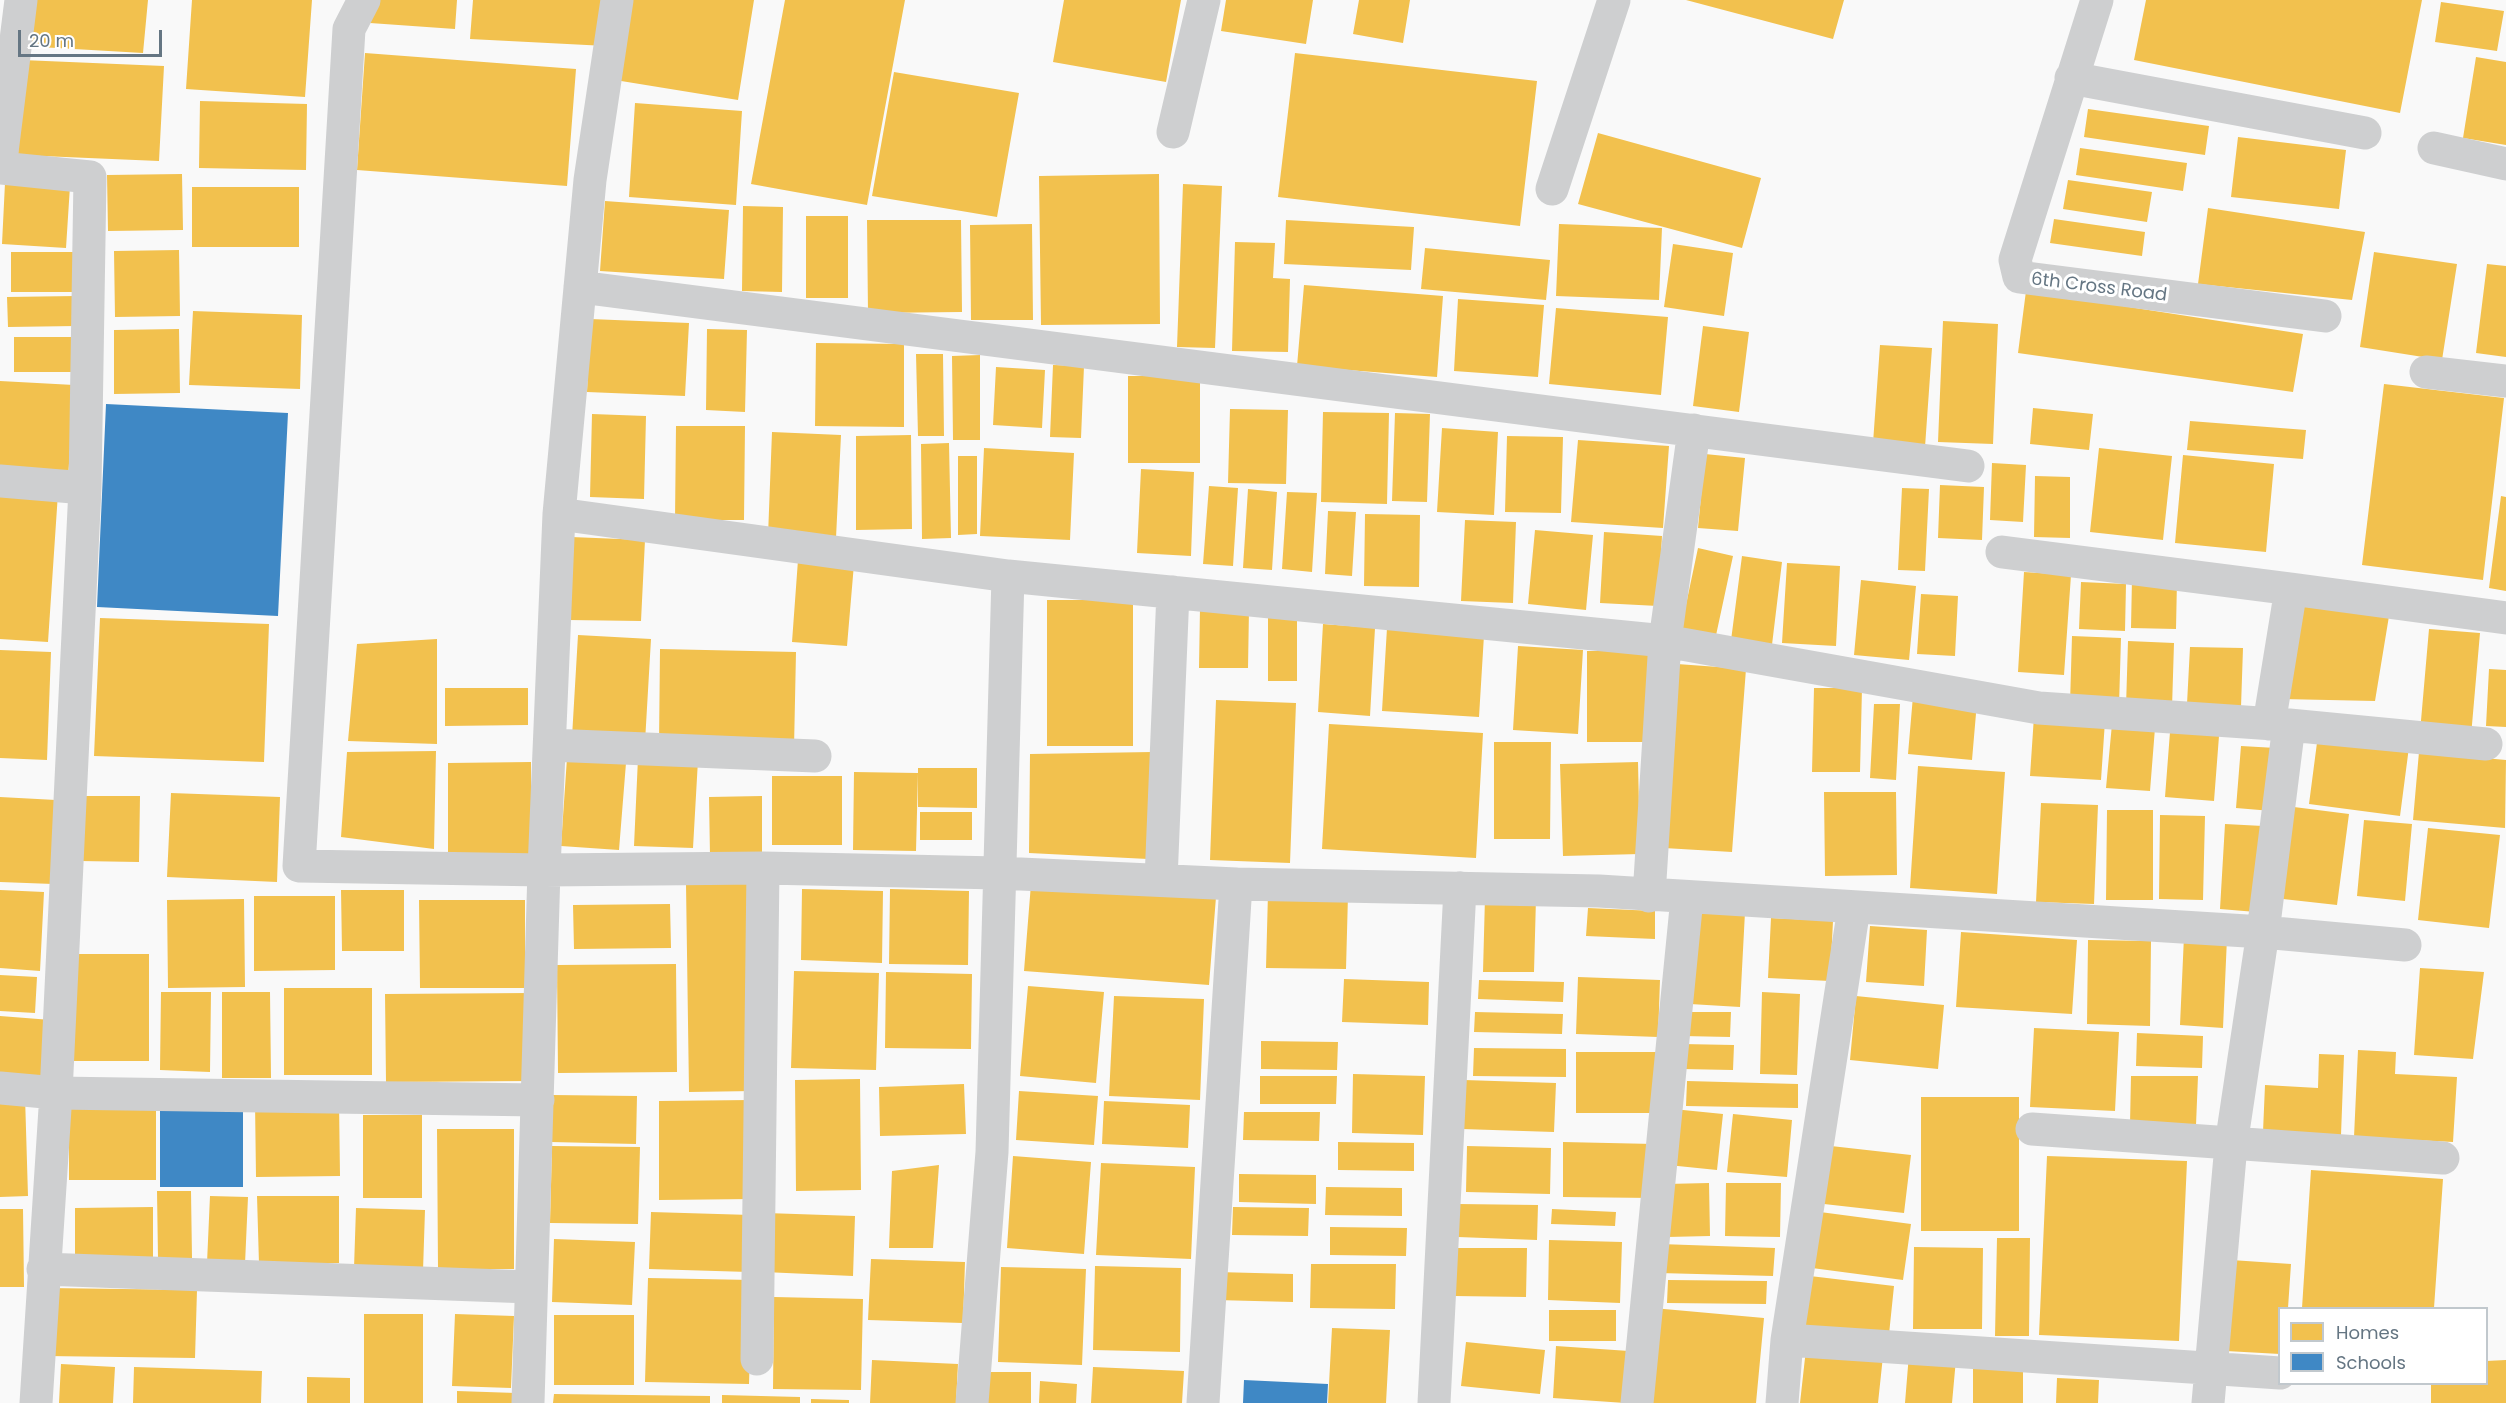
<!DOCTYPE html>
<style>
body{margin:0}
#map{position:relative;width:2506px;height:1403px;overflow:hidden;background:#f9f9f9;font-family:Poppins,sans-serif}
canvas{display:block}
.legend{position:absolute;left:2278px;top:1307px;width:210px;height:78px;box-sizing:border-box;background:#fff;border:2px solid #c1c8cd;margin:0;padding:8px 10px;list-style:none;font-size:18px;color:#657683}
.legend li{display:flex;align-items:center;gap:12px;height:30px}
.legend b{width:30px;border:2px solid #c1c8cd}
.scale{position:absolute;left:18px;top:30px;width:144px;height:27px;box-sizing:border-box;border:3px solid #657683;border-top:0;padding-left:8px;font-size:18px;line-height:21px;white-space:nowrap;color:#657683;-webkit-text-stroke:4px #fff;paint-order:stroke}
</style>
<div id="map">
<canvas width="2506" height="1403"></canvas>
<ul class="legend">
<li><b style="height:16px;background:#f2c14e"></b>Homes</li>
<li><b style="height:16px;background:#3f88c5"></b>Schools</li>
</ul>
<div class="scale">20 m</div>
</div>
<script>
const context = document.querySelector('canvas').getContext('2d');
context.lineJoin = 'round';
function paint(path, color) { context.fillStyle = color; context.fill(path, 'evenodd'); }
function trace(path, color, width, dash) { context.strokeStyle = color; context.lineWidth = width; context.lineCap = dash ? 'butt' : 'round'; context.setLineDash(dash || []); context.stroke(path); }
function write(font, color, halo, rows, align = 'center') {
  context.font = font + ' Poppins,sans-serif'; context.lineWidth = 6; context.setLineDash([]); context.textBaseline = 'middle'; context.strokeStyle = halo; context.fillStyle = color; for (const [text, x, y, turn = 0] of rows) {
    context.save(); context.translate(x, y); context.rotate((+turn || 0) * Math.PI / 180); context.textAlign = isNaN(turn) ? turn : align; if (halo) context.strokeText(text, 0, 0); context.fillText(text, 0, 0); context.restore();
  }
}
const homes = new Path2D(`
 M28 0H148L143 53 22 46Z
 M192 0H312L305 97 186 89Z
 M380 0H457L455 29 370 23Z
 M473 0H609L606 46 470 39Z
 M628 0H754L738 100 615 80Z
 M785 0H905L867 205 751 184Z
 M1064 0H1181L1166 82 1053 62Z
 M1226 0H1313L1306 44 1221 31Z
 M1359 0H1410L1403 43 1353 34Z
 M1686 0H1844L1833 39Z
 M2146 0H2422L2400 113 2134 60Z
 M2441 2 2504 11 2497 51 2435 42Z
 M365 53 576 69 567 186 357 170Z
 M1295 53 1537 81 1520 226 1278 197Z
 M2476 57 2506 62V145L2463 138Z
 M22 60 164 66 159 161 18 155Z
 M894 72 1019 93 997 217 872 196Z
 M200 101 307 104 306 170 199 168Z
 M635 103 742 111 736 205 629 197Z
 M2088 109 2209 126 2205 155 2084 137Z
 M1598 133 1761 178 1742 248 1578 204Z
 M2238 137 2346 150 2339 209 2231 197Z
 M2080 148 2187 163 2183 191 2076 175Z
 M182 174 183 230 108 231 107 175Z
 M1159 174 1160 324 1041 325 1039 176Z
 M2068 180 2152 192 2147 222 2063 209Z
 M5 183 70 186 66 248 2 244Z
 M1183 184 1222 186 1215 348 1177 347Z
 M192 187H299V247H192Z
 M605 201 729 210 724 279 600 271Z
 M743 206 783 207 782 292 742 291Z
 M2208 208 2365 232 2352 300 2198 284Z
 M806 216H848V298H806Z
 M2054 219 2145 232 2142 256 2050 243Z
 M867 220H961L962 312 868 313Z
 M1286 220 1414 227 1411 270 1284 264Z
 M1032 224 1033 320H971L970 225Z
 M1559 224 1662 228 1659 300 1556 296Z
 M1235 242 1275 243 1273 278 1290 279 1288 352 1232 351Z
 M1673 244 1733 253 1724 316 1664 307Z
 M1425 248 1550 260 1546 300 1421 289Z
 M179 250 180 316 115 317 114 251Z
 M11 252H75V292H11Z
 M2374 252 2457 264 2442 360 2360 347Z
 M2487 264 2506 266V357L2476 353Z
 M1304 285 1443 296 1437 377 1297 366Z
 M2026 291 2303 334 2293 392 2018 353Z
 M76 296V326L8 327 7 297Z
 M1458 299 1544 305 1538 377 1454 371Z
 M1556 308 1668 317 1661 395 1549 384Z
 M193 311 302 315 300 389 189 385Z
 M590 319 689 323 685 396 587 392Z
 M1943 321 1998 324 1993 444 1938 442Z
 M1703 326 1749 332 1739 412 1693 406Z
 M179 329 180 393 114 394V330Z
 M707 329 747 330 745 412 706 410Z
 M14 337H75V372H14Z
 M816 343 904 344V427L815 426Z
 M1880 345 1932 348 1925 447 1873 443Z
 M916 354H943L944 436H918Z
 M980 355V440H953L952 356Z
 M1053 365 1084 366 1081 438 1050 437Z
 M996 367 1045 370 1042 428 993 425Z
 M1128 376H1200V463H1128Z
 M0 381 74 385 68 479 0 474Z
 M2384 384 2504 398 2483 580 2362 565Z
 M2033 408 2093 414 2089 450 2030 444Z
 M1230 409 1288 410 1286 484 1228 483Z
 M1323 412 1389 413 1387 504 1321 502Z
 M1395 413 1430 414 1427 502 1392 501Z
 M592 414 646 416 644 499 590 497Z
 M2190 421 2306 430 2303 459 2187 450Z
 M676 426H745L744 520H675Z
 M1442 428 1498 432 1494 515 1437 512Z
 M772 432 841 435 836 538 768 536Z
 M911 435 912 529 856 530V436Z
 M1507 436 1563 437 1561 513 1505 512Z
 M1578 440 1669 446 1663 528 1571 522Z
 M949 443 951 538 922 539 921 444Z
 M984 448 1074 453 1070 540 980 536Z
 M2099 448 2172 456 2163 540 2090 532Z
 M1705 454 1745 458 1738 531 1698 528Z
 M2183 455 2274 464 2266 552 2175 543Z
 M958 456H977V534L958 535Z
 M1992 463 2026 465 2023 522 1990 520Z
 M1141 469 1194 472 1191 556 1137 553Z
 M2035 476 2070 477V538L2034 537Z
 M1940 485 1984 487 1982 540 1938 538Z
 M1209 486 1238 488 1233 566 1203 564Z
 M1902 488 1929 489 1925 571 1898 570Z
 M1248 489 1277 492 1272 570 1243 568Z
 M0 490 58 493 48 642 0 639Z
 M1287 492 1317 493 1312 572 1282 569Z
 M2501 496 2506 497V591L2489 588Z
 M1328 511 1356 512 1352 576 1325 574Z
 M1365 514 1420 515 1419 587 1364 586Z
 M1465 520 1516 522 1513 603 1461 601Z
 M1535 530 1593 535 1586 610 1528 604Z
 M1604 532 1662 536 1658 606 1600 603Z
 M571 537 645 540 641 621 568 620Z
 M1698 548 1733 556 1715 640 1680 633Z
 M1742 556 1782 562 1771 653 1730 648Z
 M798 560 854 564 847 646 792 642Z
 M1787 563 1840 566 1836 646 1782 643Z
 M2024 572 2071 575 2064 675 2018 672Z
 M2132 578 2177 580 2176 629 2131 628Z
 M1861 580 1916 586 1909 660 1854 655Z
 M2081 582 2126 584 2125 631 2079 629Z
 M1921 594 1958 596 1955 656 1917 654Z
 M2294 599 2390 610 2375 701 2282 699Z
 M1047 600H1133V746H1047Z
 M1200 608 1249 609 1248 668H1199Z
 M1268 612H1297V681H1268Z
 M100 618 269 624 264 762 94 756Z
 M1323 624 1375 628 1370 716 1318 712Z
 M1387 628 1484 635 1479 717 1382 711Z
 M2429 629 2480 633 2471 736 2420 732Z
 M578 635 651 639 645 742 572 737Z
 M2072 636 2121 638 2119 706 2070 704Z
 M437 639V744L348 741 357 644Z
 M2128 641 2174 643 2172 708 2126 707Z
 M1518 646 1583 650 1578 734 1513 730Z
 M2190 647 2243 648 2241 707 2187 704Z
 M660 649 796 652 794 748 659 745Z
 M0 650 51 652 47 760 0 758Z
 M1587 651H1650V742H1587Z
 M1677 664 1746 669 1732 852 1664 848Z
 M2489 669 2506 670V727L2486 726Z
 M445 688H528V725L445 726Z
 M1814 688H1862L1860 772H1812Z
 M1913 696 1977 702 1972 760 1908 754Z
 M1216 700 1296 703 1290 863 1210 860Z
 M1874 704H1900L1896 780 1870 778Z
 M2034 716 2105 721 2101 780 2030 776Z
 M1329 724 1483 733 1476 858 1322 849Z
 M2112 724 2155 728 2150 791 2106 788Z
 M2170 732 2219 736 2214 801 2165 797Z
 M2318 735 2409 747 2400 816 2309 804Z
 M1494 742H1551L1550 839H1494Z
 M2241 746 2276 748 2272 811 2236 808Z
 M436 751 434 849 341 837 347 752Z
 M1152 752 1148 859 1029 853 1030 754Z
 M2419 752 2506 760 2505 828 2413 820Z
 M567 758 626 763 619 850 561 846Z
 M638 758 698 760 693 848 634 846Z
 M531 762V854L448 855V763Z
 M1638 762 1640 854 1563 856 1560 764Z
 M1918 766 2005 772 1997 894 1910 888Z
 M918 768H977V808L918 807Z
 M854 772 918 773 916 851 853 850Z
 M772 776H842V845H772Z
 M1824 792H1896L1897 875 1825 876Z
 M171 793 280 797 277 882 167 877Z
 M81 796H140L139 862 80 861Z
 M762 796V855L710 856 709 797Z
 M0 797 56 800 53 884 0 882Z
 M2041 803 2098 805 2094 904 2036 902Z
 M2286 806 2349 814 2337 905 2274 898Z
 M2107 810H2153V900H2106Z
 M920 812H972V840H920Z
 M2160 815 2205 816 2203 900 2159 899Z
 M2364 820 2412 824 2405 901 2357 896Z
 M2225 824 2263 826 2256 912 2220 909Z
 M2428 828 2500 835 2489 928 2418 920Z
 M686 884H752L754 1091 689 1092Z
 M1031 884 1216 897 1209 985 1024 971Z
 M802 889 883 891 882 963 801 960Z
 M890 889 969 891 968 965 889 964Z
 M0 890 44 892 40 971 0 968Z
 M341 890H404V951H342Z
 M1268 893 1348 895 1346 969 1266 968Z
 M254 896H335V970L254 971Z
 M1485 897 1536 898 1534 972H1483Z
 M244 899 245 987 168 988 167 900Z
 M419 900H525V988H420Z
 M670 904 671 948 574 949 573 905Z
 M1588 908 1655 911V939L1586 936Z
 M1695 910 1745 912 1740 1007 1690 1004Z
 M1771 918 1833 921 1830 981 1768 978Z
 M1870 926 1927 930 1924 986 1866 982Z
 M1961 932 2077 940 2072 1014 1956 1007Z
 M2184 936 2227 938 2223 1028 2180 1025Z
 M2088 940 2151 941 2150 1026 2087 1024Z
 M72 954H149V1061H73Z
 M676 964 677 1072 558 1073 557 965Z
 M2420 968 2484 972 2473 1059 2414 1055Z
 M794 971 879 973 876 1070 791 1068Z
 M886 972 972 974 971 1049 885 1048Z
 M0 975 37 977 35 1013 0 1011Z
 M1578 977 1660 980 1658 1037 1576 1034Z
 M1344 979 1429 982 1428 1025 1342 1022Z
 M1479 980 1564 982 1563 1002 1478 999Z
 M1028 986 1104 992 1096 1083 1020 1076Z
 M284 988H372V1075H284Z
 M161 992H211L210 1072 160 1070Z
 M222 992H270L271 1078H222Z
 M1762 992 1800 994 1797 1075 1760 1074Z
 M530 993V1081L386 1082 385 994Z
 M1114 996 1204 999 1200 1100 1109 1096Z
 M1856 996 1944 1005 1938 1069 1850 1060Z
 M1475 1012 1563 1014 1562 1034 1474 1032Z
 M1684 1012H1731L1730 1037 1683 1036Z
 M0 1016 51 1020 47 1084 0 1082Z
 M2034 1028 2119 1032 2115 1111 2030 1107Z
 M2137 1033 2203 1036 2202 1068 2136 1066Z
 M1261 1041 1338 1042 1337 1070 1261 1069Z
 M1682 1044 1734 1045 1733 1070 1682 1069Z
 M1474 1048 1566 1049V1077L1473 1076Z
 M2358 1050 2396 1052 2395 1074 2457 1077 2453 1142 2354 1137Z
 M1576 1052H1660V1113H1576Z
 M2319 1054 2344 1055 2341 1135 2263 1132 2265 1085 2318 1088Z
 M1353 1074 1425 1076 1423 1135 1352 1133Z
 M1260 1076H1337L1336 1104H1260Z
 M2131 1076H2198L2196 1125 2130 1124Z
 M860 1079 861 1190 796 1191 795 1080Z
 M1464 1080 1556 1083 1554 1132 1462 1129Z
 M1687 1081 1798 1084V1108L1686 1106Z
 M964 1084 966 1134 880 1136 879 1087Z
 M1019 1091 1098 1096 1094 1145 1016 1140Z
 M552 1095 637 1096 636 1144 551 1142Z
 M0 1096H25L28 1196 0 1197Z
 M1921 1097H2019V1231H1921Z
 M751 1100 753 1199 659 1200V1101Z
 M339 1101 340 1176 256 1177 255 1102Z
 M1104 1101 1190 1105 1188 1148 1102 1144Z
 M69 1108H156V1180H69Z
 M1673 1109 1723 1114 1717 1170 1668 1165Z
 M1244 1112H1320L1319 1141 1243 1140Z
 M1733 1114 1792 1120 1787 1177 1727 1172Z
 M363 1115H422V1198H363Z
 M437 1129H514V1269H438Z
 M1338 1142 1414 1143V1171L1338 1170Z
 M1563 1142 1654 1144 1653 1198 1563 1197Z
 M552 1146 640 1147 638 1224 550 1223Z
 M1467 1146 1551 1148 1550 1194 1466 1192Z
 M1831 1146 1911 1155 1904 1213 1824 1204Z
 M1013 1156 1091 1162 1084 1254 1007 1248Z
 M2047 1156 2187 1161 2179 1341 2039 1335Z
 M1101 1163 1195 1167 1191 1259 1096 1255Z
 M939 1165 933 1248H889L892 1171Z
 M2311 1170 2443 1179 2434 1308H2302Z
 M1239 1174 1316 1175V1204L1239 1202Z
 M1709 1183 1710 1236 1667 1237 1666 1184Z
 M1726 1183H1781L1780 1237 1725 1236Z
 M1326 1187 1402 1188V1216L1325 1215Z
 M157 1191H191L192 1258H158Z
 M210 1196 248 1197 245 1264 207 1263Z
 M257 1196H339V1263L259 1264Z
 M1458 1204 1538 1205 1537 1240 1458 1237Z
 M153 1207V1257L75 1258V1208Z
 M1233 1207 1309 1208 1308 1236 1232 1235Z
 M356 1208 425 1210 423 1271 354 1268Z
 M0 1209H23L24 1287H0Z
 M1552 1209 1616 1212 1615 1226 1551 1224Z
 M651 1212 751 1215 749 1272 649 1269Z
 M1820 1212 1911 1224 1903 1280 1812 1268Z
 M766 1213 855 1216 853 1276 764 1272Z
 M1330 1227 1407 1228 1406 1256 1330 1255Z
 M1997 1238H2030L2029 1336H1995Z
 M554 1239 635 1242 632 1305 552 1302Z
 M1549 1240 1622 1242 1620 1303 1548 1300Z
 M1660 1244 1775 1248 1773 1276 1659 1273Z
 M1914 1247 1983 1248 1982 1329H1913Z
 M1455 1248H1527L1526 1297 1454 1296Z
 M871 1259 965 1262 963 1323 868 1320Z
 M2231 1260 2291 1264 2288 1308H2280V1354L2226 1351Z
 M1311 1264H1396L1395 1309 1310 1308Z
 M1095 1266 1181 1268 1180 1352 1093 1350Z
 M1001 1267 1086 1269 1082 1365 998 1362Z
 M1217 1272 1293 1274V1302L1216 1300Z
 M1810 1276 1894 1286 1888 1344 1804 1334Z
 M648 1278 752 1280 749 1384 645 1382Z
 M1668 1280 1767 1281 1766 1304 1667 1303Z
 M47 1288 197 1290 195 1358 46 1356Z
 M774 1297 863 1299 861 1390 773 1389Z
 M1653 1308 1764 1318 1756 1403H1644Z
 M1549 1310H1616V1341H1549Z
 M364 1314H423V1403H364Z
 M455 1314 514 1316 511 1388 452 1386Z
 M554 1315H634V1385H554Z
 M1332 1328 1390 1330 1386 1403H1328Z
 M1466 1342 1545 1350 1540 1394 1461 1386Z
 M1556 1346 1629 1351 1625 1403 1553 1398Z
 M1806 1349 1883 1356 1878 1403H1800Z
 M1909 1354 1956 1359 1952 1403H1905Z
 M872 1360 958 1364 956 1403H870Z
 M1973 1360H2023V1403H1973Z
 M2506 1360V1403H2431V1384H2486V1361Z
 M61 1364 115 1367 113 1403H59Z
 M134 1367 262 1371 261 1403H133Z
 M1093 1367 1184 1371 1182 1403H1091Z
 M987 1372H1031V1403H987Z
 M307 1377 350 1378V1403H307Z
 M2057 1378 2099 1380 2098 1403H2056Z
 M1040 1381 1077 1384 1076 1403H1039Z
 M457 1391 516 1393V1403H457Z
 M554 1394 710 1396V1403H553Z
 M722 1395 800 1397V1403H722Z
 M811 1399 849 1400V1403H811Z`);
const schools = new Path2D(`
 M106 404 288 413 278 616 97 607Z
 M160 1108H243V1187H160Z
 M1244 1380 1328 1384 1327 1403H1243Z`);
const street = new Path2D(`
 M21 0 0 168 90 177 85 488 56 1093 36 1403
 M364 0 349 29 299 866 544 870 763 868 999 873 1236 884 1599 891 2263 932 2405 945
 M2097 0 2015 260 2019 277 2325 316
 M2071 78 2365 133
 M1173 132 1204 0
 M2434 148 2506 164
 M1552 189 1614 0
 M580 287 1968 466
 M2426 372 2506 381
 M0 481 85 488
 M559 514 1008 576 1665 641 2039 708 2289 725 2263 932 2231 1145 2208 1403
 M2002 552 2291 589
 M2269 724 2291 589 2506 618
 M2289 725 2486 744
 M550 745 815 756
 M1161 880 1173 592
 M1649 896 1665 641 1694 430
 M0 1088 56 1093 538 1100
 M2032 1129 2443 1158
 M43 1269 530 1287
 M1787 1340 2280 1373
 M757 1359 763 868
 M528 1403 544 870 559 514 590 180 617 0
 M972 1403 992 1152 1008 576
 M1203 1403 1236 884
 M1434 1403 1460 888
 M1637 1403 1687 898
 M1782 1403 1787 1340 1854 908`);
const streetNames = [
 ["6th Cross Road",2099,288,7]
];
paint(homes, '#f2c14e');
paint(schools, '#3f88c5');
trace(street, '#cecfd0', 33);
write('18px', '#657683', '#fff', streetNames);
</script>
